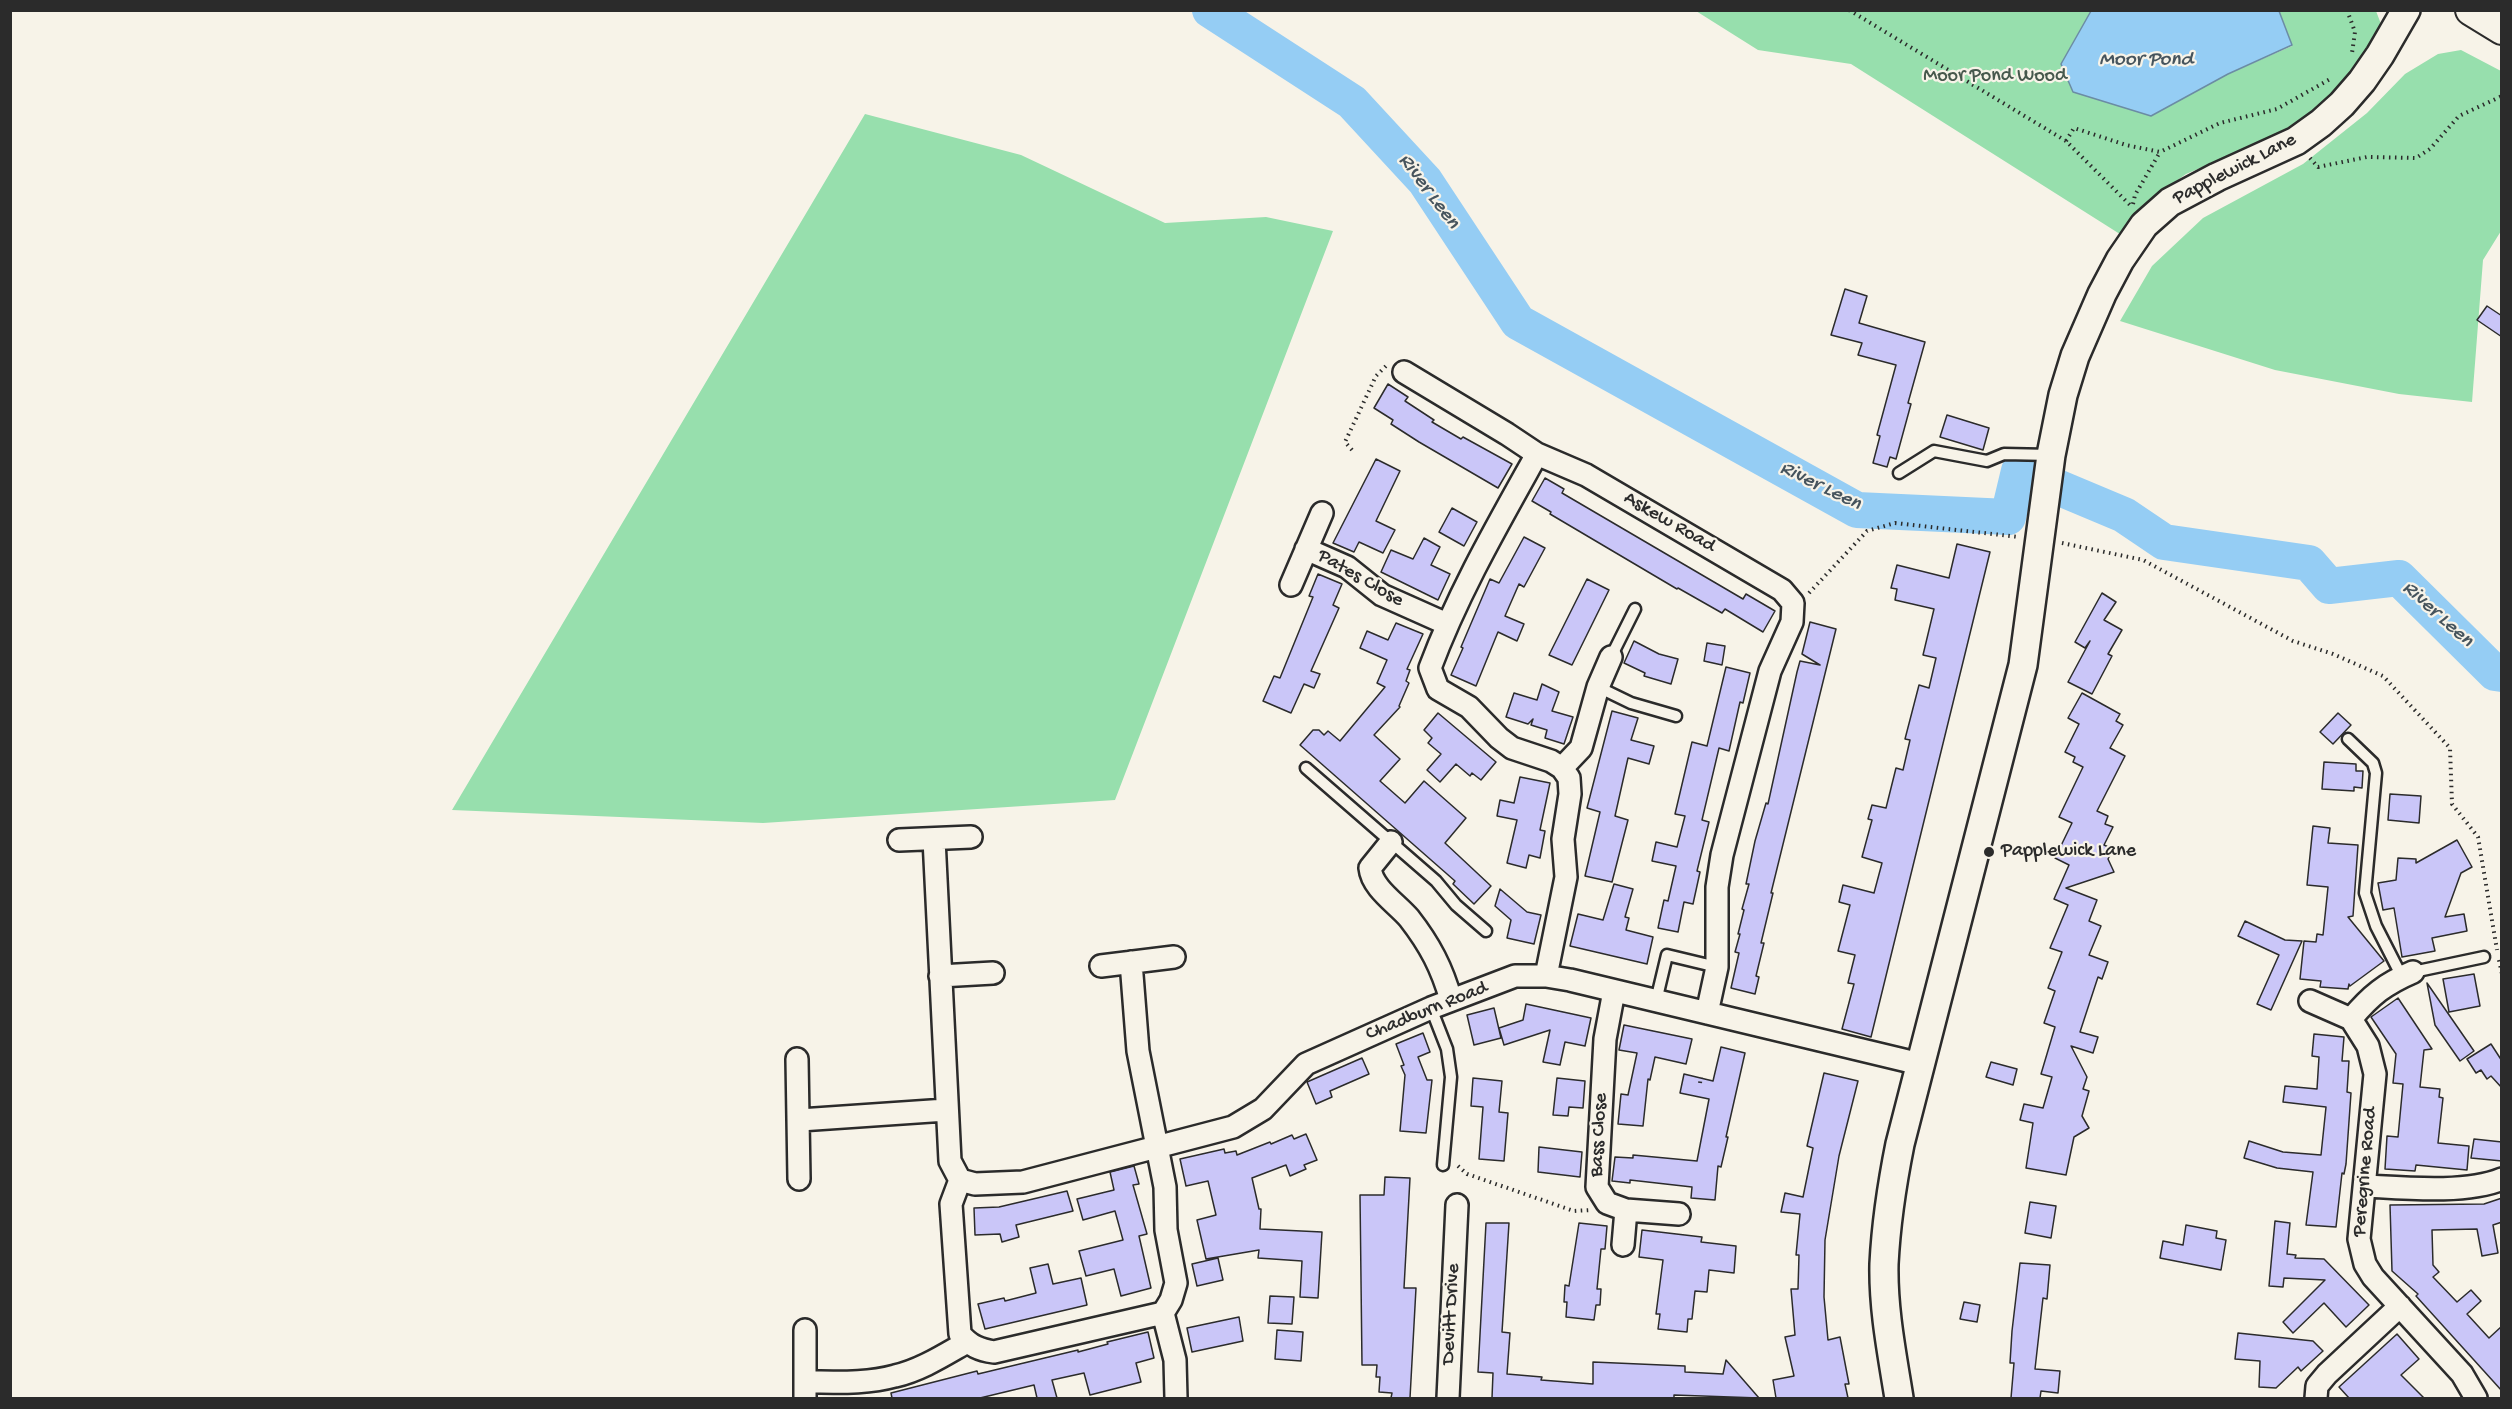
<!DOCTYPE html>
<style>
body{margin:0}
#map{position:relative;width:2512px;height:1409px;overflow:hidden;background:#f7f3e8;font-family:"Gochi Hand",sans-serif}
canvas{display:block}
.frame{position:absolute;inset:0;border:12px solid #2b2b2b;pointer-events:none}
</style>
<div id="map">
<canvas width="2512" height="1409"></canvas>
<div class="frame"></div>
</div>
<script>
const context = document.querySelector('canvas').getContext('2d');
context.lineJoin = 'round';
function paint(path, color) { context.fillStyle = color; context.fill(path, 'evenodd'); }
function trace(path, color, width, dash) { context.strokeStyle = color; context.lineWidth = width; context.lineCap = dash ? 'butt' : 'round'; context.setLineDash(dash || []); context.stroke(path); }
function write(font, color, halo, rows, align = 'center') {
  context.font = font + ' "Gochi Hand",sans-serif'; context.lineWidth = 4.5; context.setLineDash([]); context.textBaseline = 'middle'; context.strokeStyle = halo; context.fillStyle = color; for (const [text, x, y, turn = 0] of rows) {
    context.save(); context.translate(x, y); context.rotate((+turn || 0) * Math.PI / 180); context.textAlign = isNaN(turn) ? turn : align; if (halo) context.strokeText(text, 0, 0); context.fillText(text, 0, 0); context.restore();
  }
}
const green = new Path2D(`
 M1696 11H2091L2061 64 2228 74 2292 46 2279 11H2376L2381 24 2369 55 2314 111 2276 136 2186 174 2161 192 2123 236 1851 64 1758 50Z
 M2461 50 2501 71V231L2483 260 2472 402 2399 394 2275 370 2120 321 2152 266 2203 218 2303 164 2367 113 2405 74 2438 54Z
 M865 114 1021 155 1165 223 1266 217 1333 231 1115 800 763 823 452 810Z`);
const water = new Path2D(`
 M2091 11H2279L2292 45 2228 74 2151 116 2073 92 2061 64Z`);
const river = new Path2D(`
 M1210 10 1352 102 1425 181 1518 322 1857 510 2008 517 2019 471 2124 515 2164 542 2309 563 2329 586 2399 578 2495 673 2502 674`);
const building = new Path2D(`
 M1845 289 1867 296 1859 323 1925 342 1908 403 1911 404 1896 459 1890 457 1887 467 1873 463 1880 436 1877 435 1896 365 1858 355 1862 343 1831 335Z
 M2487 306 2502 316V337L2477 320Z
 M1388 384 1408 397 1405 401 1434 420 1432 422 1461 439 1463 437 1512 464 1498 488 1419 442 1391 424 1393 420 1374 408Z
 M1947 415 1989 428 1983 450 1940 437Z
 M1376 459 1400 471 1376 521 1395 530 1383 553 1359 542 1354 552 1333 543Z
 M1545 478 1564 489 1562 493 1743 599 1746 594 1775 611 1763 632 1725 609 1722 613 1678 588 1677 589 1550 514 1551 512 1532 501Z
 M1452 508 1477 522 1464 546 1439 532Z
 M1524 537 1545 548 1524 587 1519 584 1505 616 1524 624 1517 641 1498 632 1476 686 1451 675 1463 648 1461 647 1490 579 1499 583Z
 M1424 538 1440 547 1431 565 1450 574 1438 600 1381 572 1391 550 1413 559Z
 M1957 544 1990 552 1871 1037 1842 1029 1854 984 1848 983 1855 955 1838 951 1850 905 1839 902 1843 885 1874 893 1882 863 1862 857 1872 820 1868 819 1872 805 1886 808 1896 768 1903 770 1910 740 1905 739 1919 685 1929 688 1936 658 1923 655 1934 609 1895 600 1897 589 1891 588 1897 565 1949 578Z
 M1318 574 1342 584 1333 605 1339 608 1311 671 1320 674 1314 688 1304 684 1291 713 1263 701 1274 676 1280 678 1313 597 1309 596Z
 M1587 579 1609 590 1572 665 1549 655Z
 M2102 593 2116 602 2104 620 2122 630 2108 654 2112 656 2092 694 2068 682 2090 641 2085 648 2075 642Z
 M1810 622 1836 629 1771 893H1773L1761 943H1764L1756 976 1759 977 1755 994 1731 988 1739 953 1735 952 1740 934H1738L1744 910 1742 909 1749 884H1746L1755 841 1766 803 1768 804 1797 672 1800 661 1820 665 1802 654Z
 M1396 623 1423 634 1407 669 1410 670 1406 681 1409 683 1399 706 1400 707 1374 735 1400 759 1380 781 1405 803 1424 781 1466 818 1445 843 1491 886 1474 904 1453 884 1455 881 1300 745 1313 730H1319L1324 735 1328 731 1340 741 1385 687 1377 683 1387 660 1360 648 1367 631 1388 640Z
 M1634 641 1659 654 1678 659 1671 684 1644 676 1645 673 1624 663Z
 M1707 643 1725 646 1722 665 1704 661Z
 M1726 667 1750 673 1743 703 1740 702 1729 751 1719 748 1702 820 1709 822 1697 871 1700 872 1693 904 1684 902 1678 932 1658 928 1664 900 1668 901 1676 866 1652 861 1656 842 1677 847 1685 816 1675 814 1692 742 1707 746Z
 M1542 684 1559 692 1552 711 1573 717 1564 744 1545 738 1547 730 1531 725 1533 719 1528 724 1506 717 1514 693 1537 700Z
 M2082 693 2120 714 2116 721 2123 725 2110 748 2125 756 2097 811 2108 816 2105 824 2113 827 2104 845 2113 849 2108 859 2114 872 2066 888 2097 900 2089 921 2101 926 2089 955 2108 962 2102 979 2098 977 2080 1032 2098 1037 2093 1053 2071 1046 2087 1077 2083 1089 2089 1091 2082 1116 2089 1128 2074 1137 2066 1175 2026 1168 2033 1123 2020 1120 2024 1104 2043 1108 2052 1077 2041 1074 2055 1027 2044 1023 2055 991 2048 988 2062 952 2050 948 2068 905 2054 899 2069 865 2055 858 2072 823 2059 817 2083 767 2073 762 2075 757 2065 752 2079 724 2068 718Z
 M1612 711 1638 718 1631 740 1654 746 1649 764 1628 758 1615 816 1628 820 1612 882 1585 876 1600 812 1587 808Z
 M1438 713 1496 762 1481 780 1472 773 1470 776 1456 764 1440 782 1427 770 1441 754 1428 743 1432 738 1424 730Z
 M2338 713 2351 725 2333 744 2320 732Z
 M2324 762 2356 764V771H2363L2362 788 2354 787V791L2322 789Z
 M1520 777 1550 783 1540 830 1545 831 1540 858 1529 855 1526 868 1507 863 1517 820 1497 816 1500 800 1514 803Z
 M2390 794 2421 796 2419 823 2388 820Z
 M2313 826 2330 828 2328 843 2358 845 2353 916 2348 917 2384 961 2350 986 2349 984 2348 989 2320 987 2321 981 2300 979 2304 941 2316 942 2317 934 2323 935 2328 887 2307 885Z
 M2457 840 2472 867 2461 873 2445 917 2464 914 2467 931 2432 938 2435 951 2402 957 2394 908 2383 910 2378 883 2396 880 2398 858 2416 859V863Z
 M1614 884 1633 889 1625 917 1629 918 1626 930 1653 937 1647 964 1570 946 1578 914 1603 920Z
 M1500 889 1527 912 1541 915 1534 944 1507 938 1511 920 1495 906Z
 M2245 921 2285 940 2302 941 2271 1010 2257 1004 2279 955 2238 936Z
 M2474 974 2480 1006 2449 1012 2443 979Z
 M2427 983 2474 1051 2460 1061 2435 1025Z
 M2398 998 2432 1049 2424 1050 2420 1087 2440 1089 2439 1097 2443 1098 2438 1143 2469 1146 2467 1170 2416 1165 2415 1171 2385 1169 2387 1136 2398 1137 2403 1084 2393 1083 2396 1054 2371 1017Z
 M1526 1004 1591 1018 1585 1046 1565 1042 1560 1065 1543 1062 1550 1030 1504 1045 1499 1028 1523 1020Z
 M1494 1008 1501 1038 1474 1045 1467 1015Z
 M1624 1025 1692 1039 1686 1064 1655 1057 1650 1080 1648 1079 1643 1126 1618 1124 1621 1094 1628 1095 1637 1053 1619 1050Z
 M1423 1033 1430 1052 1418 1057 1427 1080H1432L1426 1133 1400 1131 1405 1075 1401 1066 1404 1065 1396 1044Z
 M2314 1034 2344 1037 2342 1061H2349L2347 1092 2351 1093 2346 1164 2344 1174 2342 1173 2336 1227 2306 1225 2313 1172 2277 1168 2244 1158 2249 1141 2283 1152 2321 1155 2326 1107 2283 1102 2285 1086 2317 1089 2319 1057 2312 1056Z
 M2491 1044 2502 1061V1088L2491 1076 2487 1079 2481 1070 2476 1073 2467 1059Z
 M1721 1047 1745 1053 1726 1137H1728L1721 1167 1718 1166 1715 1200 1691 1198 1692 1187 1630 1180V1183L1612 1181 1615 1157 1633 1158V1155L1697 1161 1709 1099 1680 1093 1684 1074 1713 1081Z
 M1362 1058 1369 1074 1330 1091 1332 1097 1316 1104 1307 1082Z
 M1991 1062 2017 1069 2013 1085 1986 1077Z
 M1824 1073 1858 1081 1839 1156 1825 1240 1824 1297 1828 1340 1840 1337 1849 1384H1845L1848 1398H1776L1773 1380 1794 1376 1785 1337 1795 1335 1791 1289H1798L1799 1255H1796L1800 1214 1781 1212 1785 1193 1803 1197 1813 1148 1807 1146Z
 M1473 1078 1502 1081 1499 1112 1508 1113 1504 1161 1479 1159 1483 1107 1471 1106Z
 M1557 1078 1585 1081 1583 1108 1569 1107 1568 1116 1553 1115Z
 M1306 1134 1317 1160 1304 1165 1306 1169 1290 1176 1286 1165 1252 1178 1259 1209H1261L1260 1229 1322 1232 1318 1298 1300 1297 1302 1261 1258 1258 1259 1250 1206 1259 1197 1220 1216 1215 1208 1181 1186 1186 1180 1159 1224 1149 1225 1153 1236 1151 1237 1155 1270 1142 1271 1144 1292 1135 1294 1139Z
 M2474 1139 2502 1142V1161L2471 1158Z
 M1539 1147 1582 1152 1580 1177 1538 1172Z
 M1134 1166 1139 1184 1133 1185 1147 1234 1139 1236 1151 1288 1121 1296 1114 1269 1086 1276 1079 1251 1123 1240 1115 1211 1083 1220 1077 1199 1114 1190 1110 1172Z
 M1385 1177 1410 1178 1404 1288H1416L1410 1398H1391L1392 1393 1379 1392 1380 1377H1376L1377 1365H1362L1360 1195H1384Z
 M1067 1191 1073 1211 1016 1225 1019 1237 1002 1242 1000 1234 975 1235 974 1208 999 1207Z
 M2502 1198V1222L2493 1225 2498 1253 2482 1256 2477 1229 2432 1230 2433 1265 2439 1272 2433 1277 2457 1302 2471 1290 2481 1301 2467 1314 2489 1338 2502 1326V1391L2416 1296 2418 1294 2392 1271 2390 1205 2484 1204Z
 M2030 1202 2056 1206 2051 1238 2025 1233Z
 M2275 1221 2290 1223 2287 1254 2296 1255 2295 1258 2324 1259 2369 1305 2346 1327 2324 1303 2293 1333 2283 1322 2325 1280 2284 1278 2283 1287 2269 1286Z
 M1486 1223H1509L1502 1332 1510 1333 1507 1374 1542 1377 1541 1380 1593 1384V1362L1685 1366V1372L1723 1374 1726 1360 1759 1398 1674 1395V1398H1492L1493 1373 1478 1372Z
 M1579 1223 1607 1226 1605 1249H1601L1597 1289H1601L1600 1305H1596L1594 1320 1566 1317 1567 1302H1564L1565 1285 1569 1286Z
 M2186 1225 2217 1231 2216 1238 2226 1240 2221 1270 2160 1258 2163 1241 2183 1245Z
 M1642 1230 1702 1237 1701 1242 1736 1246 1734 1273 1709 1270 1707 1292 1695 1291 1692 1319H1688L1687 1332 1658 1329 1660 1314H1656L1663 1260 1639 1257Z
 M1218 1258 1223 1280 1197 1286 1192 1264Z
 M2020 1263 2050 1265 2047 1299 2043 1298 2035 1369 2060 1371 2058 1393 2041 1391 2040 1398H2011L2014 1363H2010L2012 1331Z
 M1048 1264 1053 1284 1081 1278 1087 1305 985 1329 978 1304 1004 1298 1005 1301 1036 1293 1030 1268Z
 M1270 1296 1294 1297 1292 1324 1268 1323Z
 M1964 1302 1980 1305 1977 1322 1960 1319Z
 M1239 1317 1243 1341 1192 1352 1187 1328Z
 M1277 1330 1303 1332 1301 1361 1275 1359Z
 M1148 1332 1154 1358 1136 1363 1141 1382 1090 1395 1084 1373 1052 1380 1057 1398H1037L1034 1385 980 1398H892L891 1393 977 1371 978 1374 1078 1350V1352L1108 1344 1107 1342Z
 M2238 1333 2313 1341 2323 1351 2301 1371 2298 1367 2276 1388 2259 1387 2260 1361 2235 1359Z
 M2397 1334 2419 1359 2401 1375 2424 1398H2349L2339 1387Z`);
const path = new Path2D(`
 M1776 10H1780
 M1849 10 2066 141 2132 207
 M2347 10 2355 32 2352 53
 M2066 141 2074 128 2126 145 2160 152 2220 123 2277 109 2332 78
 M2310 158 2318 167 2367 157 2416 158 2430 149 2459 116 2502 96
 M2133 204 2135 195 2160 152
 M1352 450 1345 442 1376 376 1386 366
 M2062 543 2143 560 2293 641 2333 654 2383 676 2450 748 2452 804 2478 837 2497 950
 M1809 593 1867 531 1895 523 2019 537
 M2499 960 2502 974
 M1700 1083 1701 1077
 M1458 1166 1467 1174 1574 1211 1591 1210`);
const service = new Path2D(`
 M1899 473 1934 451 1987 461 2004 454 2051 455
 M1611 657 1635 609
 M1598 687 1631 703 1676 716
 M2348 739 2373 763 2376 773 2365 893 2376 926 2402 977
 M1306 768 1436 881 1456 905 1486 931
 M2413 972 2484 957
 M1656 1001 1667 955 1717 967
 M1431 1008 1447 1049 1451 1077 1443 1165`);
const minor = new Path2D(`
 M1404 372 1507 434 1537 454 1586 475 1782 590 1793 603 1792 622 1770 671 1722 855 1717 887V967L1707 1013
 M1537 454C1498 524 1458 593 1430 668L1438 689 1469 707 1499 738 1512 748 1551 761 1562 768 1569 778 1570 794 1563 839 1566 877 1546 976
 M1306 549 1347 567 1382 595 1447 624
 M1291 585 1322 513
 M1562 768 1581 748 1598 687 1611 657
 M934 839 950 1161 960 1180 951 1204 960 1334C970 1346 980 1350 994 1352L1163 1313 1171 1300 1176 1283 1166 1230 1165 1187 1138 1051 1131 962
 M899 840 971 837
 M1391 842 1370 868C1372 888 1396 903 1409 918 1430 945 1442 968 1451 1000
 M1101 966 1174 957
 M940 976 993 973
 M1614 991 1605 1039 1597 1187 1607 1203 1626 1210 1679 1214
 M2310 1001 2351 1019 2368 1046 2375 1074 2359 1239 2365 1264 2373 1277 2462 1374 2476 1398
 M2351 1019C2371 995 2385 984 2413 972
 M797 1059 799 1179
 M800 1120 946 1110
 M960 1180 975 1184 1023 1182 1233 1127 1263 1109 1306 1064 1431 1008 1515 976H1546L1570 980 1920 1064
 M2365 1186C2404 1188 2466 1194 2502 1179
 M1623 1245 1626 1210
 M1163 1313 1175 1360 1176 1398
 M805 1330V1398
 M806 1382C835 1382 866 1384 895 1376 921 1370 944 1355 967 1342
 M1448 1398 1457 1205
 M2316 1398 2317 1386 2327 1374 2400 1306`);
const tertiary = new Path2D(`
 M1899 1398C1892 1354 1883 1309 1884 1264 1886 1224 1892 1184 1900 1144L2023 665 2051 455 2063 395 2075 356 2102 294 2120 260 2144 225 2170 202 2217 177 2296 141 2321 123 2342 104 2362 81 2380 55 2406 10`);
const secondary = new Path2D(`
 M2471 10 2502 29`);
const markers = [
 [1989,852,6,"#2b2b2b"]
];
const parkNames = [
 ["Moor Pond Wood",1995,77]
];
const streetNames = [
 ["Papplewick Lane",2235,170,-27],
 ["Askew Road",1669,523,30],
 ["Pates Close",1360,579,30],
 ["Chadburn Road",1427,1012,-22],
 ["Bass Close",1600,1135,-87],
 ["Peregrine Road",2366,1172,-85],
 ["Devitt Drive",1452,1314,-87]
];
const poiNames = [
 ["Papplewick Lane",2001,852]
];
const waterNames = [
 ["Moor Pond",2146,61],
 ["River Leen",1428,192,53],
 ["River Leen",1820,487,26],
 ["River Leen",2437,615,42]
];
paint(green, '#97dfad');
paint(water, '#95cdf4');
trace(water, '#6b8ca4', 1.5);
trace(river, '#95cdf4', 36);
paint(building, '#cac6f8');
trace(building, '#2b2b2b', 1.5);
trace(service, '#2b2b2b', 15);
trace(minor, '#2b2b2b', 26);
trace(tertiary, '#2b2b2b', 32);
trace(secondary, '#2b2b2b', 34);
trace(path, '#2b2b2b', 4, [1.5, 4.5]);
trace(service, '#f7f3e8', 10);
trace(minor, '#f7f3e8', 21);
trace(tertiary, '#f7f3e8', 27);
trace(secondary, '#f7f3e8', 30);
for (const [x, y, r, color] of markers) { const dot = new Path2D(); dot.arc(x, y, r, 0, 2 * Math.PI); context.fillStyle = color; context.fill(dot); trace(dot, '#f7f3e8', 2); }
write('20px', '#46584c', '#f7f3e8', parkNames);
write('20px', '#2b2b2b', '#f7f3e8', streetNames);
write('20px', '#2b2b2b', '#f7f3e8', poiNames, 'left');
write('italic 21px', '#46545d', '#f7f3e8', waterNames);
</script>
